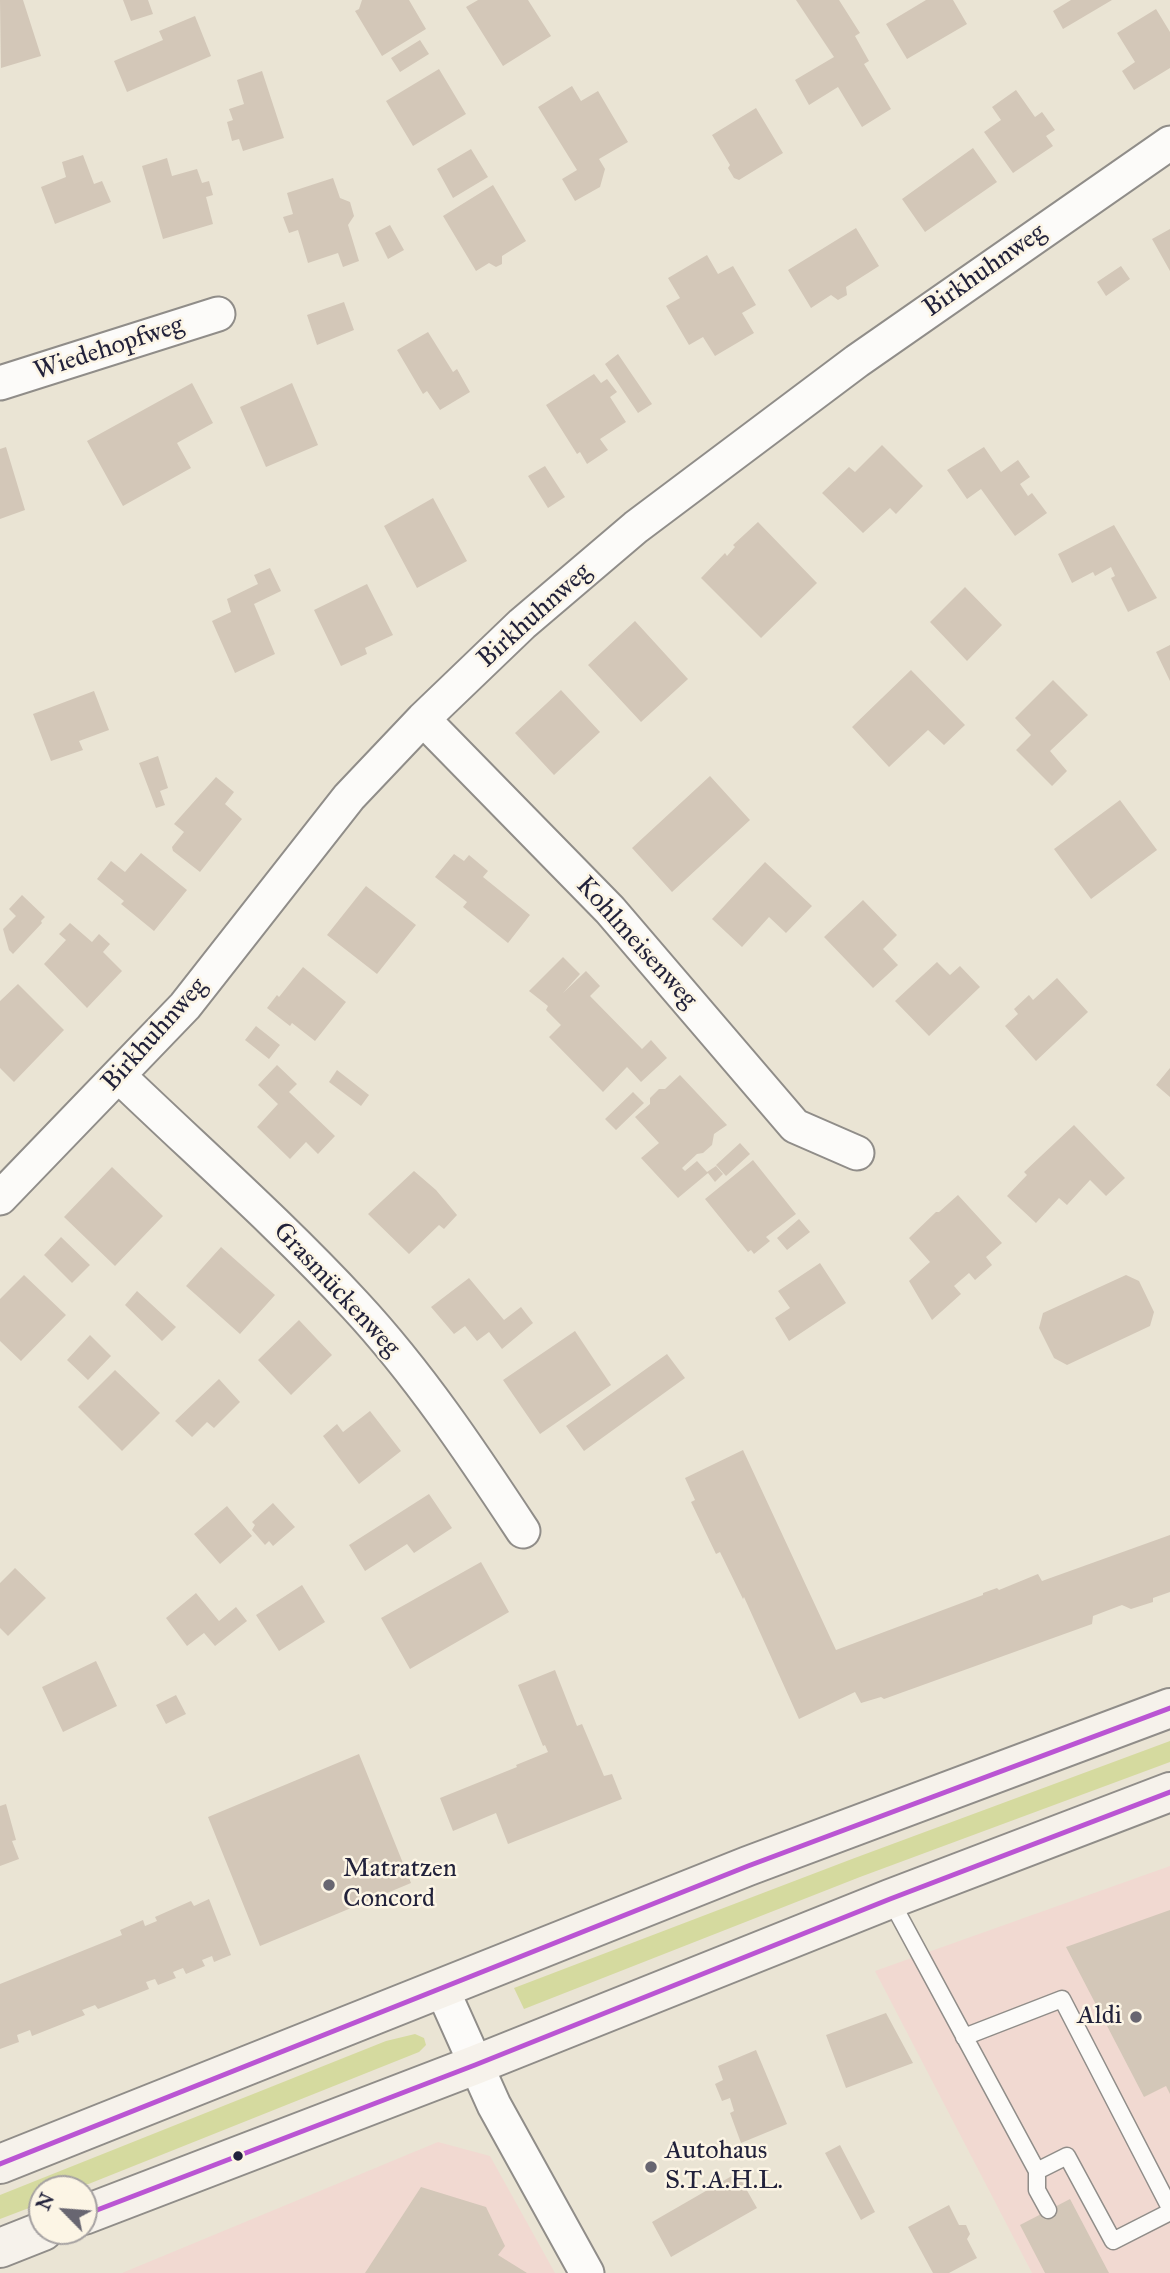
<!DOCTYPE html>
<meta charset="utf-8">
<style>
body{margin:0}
#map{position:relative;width:1170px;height:2273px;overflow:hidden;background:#eae4d4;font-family:"IM FELL Great Primer",serif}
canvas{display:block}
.north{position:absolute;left:28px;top:2175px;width:70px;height:70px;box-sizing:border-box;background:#fcf5e5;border:2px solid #a5a1a1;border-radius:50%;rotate:295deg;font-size:19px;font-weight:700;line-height:28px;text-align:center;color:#22223b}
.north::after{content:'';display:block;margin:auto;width:24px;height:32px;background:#686671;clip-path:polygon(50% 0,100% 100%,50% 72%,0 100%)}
</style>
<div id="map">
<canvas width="1170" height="2273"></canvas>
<div class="north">N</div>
</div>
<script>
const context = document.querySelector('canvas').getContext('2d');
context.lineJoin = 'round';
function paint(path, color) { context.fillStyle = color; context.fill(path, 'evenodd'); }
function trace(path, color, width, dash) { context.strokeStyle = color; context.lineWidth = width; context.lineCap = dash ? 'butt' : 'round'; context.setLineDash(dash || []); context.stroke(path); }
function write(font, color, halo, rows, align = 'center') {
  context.font = font + ' "IM FELL Great Primer",serif'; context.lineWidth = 5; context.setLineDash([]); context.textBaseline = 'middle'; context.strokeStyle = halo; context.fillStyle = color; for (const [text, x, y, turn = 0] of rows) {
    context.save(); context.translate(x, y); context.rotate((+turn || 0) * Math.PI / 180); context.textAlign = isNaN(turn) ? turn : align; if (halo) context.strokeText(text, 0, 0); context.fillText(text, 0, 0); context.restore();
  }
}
const built = new Path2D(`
 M1170 1866V2273H1032L875 1971Z
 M438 2142 490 2156 555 2273H122Z`);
const green = new Path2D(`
 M1170 1741V1762L860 1877 524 2009 514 1988 852 1859Z
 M415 2034 424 2038 426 2045 419 2052 76 2189H42V2203L0 2219V2195L386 2041Z`);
const building = new Path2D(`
 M0 0H23L41 56 1 68Z
 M123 0H148L153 14 131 21Z
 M362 0H409L426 29 382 56 355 11 359 9Z
 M478 0H528L551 36 503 66 466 7Z
 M796 0H839L860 33 855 36 869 61 864 64 891 109 862 127 838 87 809 105 795 80 834 57Z
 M926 0H953L967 24 907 59 886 24Z
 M1071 0H1112L1063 29 1053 11Z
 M1156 9 1170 32V68L1134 90 1122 71 1135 62 1117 33Z
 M195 16 211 56 127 92 114 61 163 40 159 31Z
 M420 40 429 54 400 72 391 58Z
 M439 69 466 114 413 146 386 101Z
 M262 71 284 138 243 151 239 139 232 141 227 122 233 120 229 109 244 104 237 80Z
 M572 86 581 101 598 91 628 142 599 159 605 169 600 187 575 201 562 179 577 170 538 107Z
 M1016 90 1035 117 1042 112 1055 130 1046 136 1053 146 1013 173 984 132 1001 120 992 107Z
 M756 108 783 153 739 180 734 178 728 168 730 165 712 135Z
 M973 148 997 182 925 232 902 199Z
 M471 149 488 177 453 198 437 169Z
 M83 155 94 184 102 181 111 202 55 224 41 187 66 177 62 162Z
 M167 158 172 176 197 169 202 183 209 181 213 195 206 197 213 224 163 239 142 166Z
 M333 178 340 198 350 202 354 216 348 225 359 261 343 267 338 253 308 263 298 230 289 233 283 217 293 214 287 193Z
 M493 185 526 241 502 256V264L496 267 489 263 476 271 443 216Z
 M390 225 404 250 388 259 375 233Z
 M856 228 879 266 846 287 847 295 838 300 831 295 811 308 788 270Z
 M1170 229V271L1152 239Z
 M707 255 718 274 733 266 756 305 742 313 754 333 715 356 703 337 689 345 666 306 680 298 668 278Z
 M1121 266 1130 279 1106 296 1097 282Z
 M344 302 354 330 317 345 307 315Z
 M428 332 453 372 457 369 470 392 440 410 427 391 423 394 397 350Z
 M618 354 652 404 638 413 605 364Z
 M594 374 601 383 607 379 617 392 610 397 626 422 600 439 608 450 587 464 580 452 577 454 546 405Z
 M192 383 213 423 177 443 191 468 123 506 87 441Z
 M292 383 318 445 266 467 240 407Z
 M882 445 923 486 896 514 890 508 863 533 822 493 849 467 855 472Z
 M6 447 25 510 0 519V449Z
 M984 447 1001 472 1018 460 1030 477 1020 484 1028 496 1032 493 1047 513 1015 536 981 489 967 499 947 470Z
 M545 466 565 497 548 508 528 476Z
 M433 498 467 561 417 588 384 526Z
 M758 522 817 583 761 638 701 578 725 553 727 556 735 547 733 545Z
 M1114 525 1157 598 1128 612 1111 578 1115 576 1111 567 1095 576 1093 572 1072 583 1058 554Z
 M270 568 281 591 254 604 275 654 235 673 212 621 231 612 227 599 258 584 254 575Z
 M367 584 393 635 365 648 367 654 341 666 314 610Z
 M965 587 1002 625 967 661 930 622Z
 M635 621 688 679 641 722 588 665Z
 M1170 645V681L1156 652Z
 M911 670 965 725 944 745 928 730 889 767 852 727Z
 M1053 680 1088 715 1050 751 1067 771 1052 786 1016 750 1031 735 1015 718Z
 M561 690 600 732 554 775 515 733Z
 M94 691 109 730 79 741 83 750 51 761 33 714Z
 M158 756 168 788 160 791 165 805 156 808 139 763Z
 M710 776 750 820 672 892 632 848Z
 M216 777 234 792 225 804 242 819 200 872 173 851 172 847 184 832 174 824Z
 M1120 800 1157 850 1091 899 1054 849Z
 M141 853 187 890 154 931 121 904 124 901 97 879 111 861 125 872Z
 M454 854 464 861 469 855 488 871 483 877 530 915 508 943 463 907 467 902 435 877Z
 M765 862 812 906 786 933 769 917 742 947 712 919Z
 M366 886 416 925 377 974 327 935Z
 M22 895 45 917 41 921 42 923 13 954 9 950 3 929 16 916 9 909Z
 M863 900 897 935 883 949 898 965 873 988 824 937Z
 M70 923 92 942 99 934 110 944 103 952 122 971 87 1008 44 964 66 940 59 934Z
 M563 957 580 974 563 993 586 971 600 986 590 996 642 1049 651 1040 667 1058 641 1082 627 1067 603 1092 549 1037 561 1025 546 1010 548 1006 529 991Z
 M937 962 950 975 960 966 980 987 929 1036 895 1001Z
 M303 967 346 1002 315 1041 292 1023 290 1026 267 1008 277 995 279 997Z
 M1057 978 1088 1012 1036 1061 1005 1026 1018 1014 1014 1009 1029 995 1033 1000Z
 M18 984 64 1030 14 1082 0 1068V1001Z
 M256 1026 280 1045 269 1059 245 1040Z
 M277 1065 297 1084 289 1092 335 1136 318 1154 306 1142 290 1159 257 1127 278 1104 258 1085Z
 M1170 1068V1097L1156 1085Z
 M337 1070 369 1095 361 1106 329 1082Z
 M680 1075 727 1125 714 1134 712 1145 703 1153 697 1154 682 1168 685 1171 697 1161 707 1172 716 1166 723 1174 715 1182 708 1173 678 1198 641 1158 659 1143 635 1117 650 1104V1098L659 1089H665Z
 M633 1092 644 1103 616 1130 605 1119Z
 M1074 1125 1125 1178 1106 1196 1090 1180 1067 1205 1059 1198 1036 1223 1007 1196 1027 1175 1024 1172Z
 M740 1143 750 1154 726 1176 716 1165Z
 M753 1160 796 1214 766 1237 770 1241 754 1254 751 1250 748 1252 705 1199Z
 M112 1167 163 1216 115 1266 64 1217Z
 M414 1171 436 1190 457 1215 444 1229 439 1225 409 1254 368 1214Z
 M958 1195 1002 1243 986 1257 992 1265 975 1280 969 1273 954 1286 961 1294 932 1320 909 1281 930 1262 909 1238 936 1212H939Z
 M799 1219 810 1232 787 1250 777 1238Z
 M61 1237 90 1265 72 1283 44 1255Z
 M221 1247 275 1295 240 1334 186 1286Z
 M820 1263 846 1303 789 1341 775 1318 790 1308 778 1291Z
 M24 1275 66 1315 21 1361 0 1341V1299Z
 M1126 1275 1139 1281 1154 1312 1150 1326 1067 1365 1054 1358 1039 1328 1043 1313Z
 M469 1278 504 1320 521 1307 533 1323 502 1349 489 1332 477 1341 465 1326 454 1334 431 1307Z
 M137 1291 176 1327 162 1341 125 1305Z
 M299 1320 332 1355 291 1395 258 1360Z
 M575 1331 611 1385 540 1434 503 1380Z
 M90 1335 111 1356 88 1380 67 1360Z
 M667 1354 685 1378 584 1451 566 1426Z
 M115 1370 160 1413 122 1451 78 1407Z
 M219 1379 240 1402 214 1428 207 1422 192 1437 175 1421Z
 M370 1411 401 1451 359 1484 323 1436 337 1424 343 1432Z
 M743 1450 836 1650 983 1595V1593L997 1588 999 1590 1038 1574 1042 1581 1170 1535V1592L1153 1598V1602L1131 1609 1122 1605 1093 1616 1092 1624 884 1699 881 1697 861 1703 855 1692 799 1719 744 1597 743 1599 720 1552 716 1554 691 1502 695 1500 685 1478Z
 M429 1494 452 1528 414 1553 407 1544 365 1571 349 1545Z
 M273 1503 295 1527 273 1546 269 1541 265 1545 252 1530 255 1525 252 1522Z
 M227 1506 252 1536 220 1564 194 1534Z
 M481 1562 509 1612 410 1669 381 1618Z
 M15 1568 46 1598 8 1636 0 1628V1583Z
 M302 1585 325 1622 279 1651 256 1615Z
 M196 1593 219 1621 236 1607 247 1621 215 1646 204 1633 187 1646 166 1618Z
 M96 1661 117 1706 63 1732 42 1687Z
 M555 1670 577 1726 582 1724 604 1776 612 1774 622 1799 508 1844 496 1813 453 1831 440 1798 517 1767 516 1765 548 1752 545 1745 543 1746 518 1685Z
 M176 1695 186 1714 166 1724 156 1705Z
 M359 1754 411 1883 260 1946 208 1817Z
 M6 1804 16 1840 12 1841 19 1859 0 1866V1806Z
 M209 1899 231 1955 214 1962 212 1956 202 1960 205 1966 186 1974 183 1968 173 1972 176 1978 158 1985 155 1979 146 1982 149 1989 98 2009 95 2005 82 2010 85 2015 32 2036 30 2030 17 2035 19 2042 0 2049V1984L122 1935 120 1930 143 1920 145 1926 157 1921 155 1917 191 1901 194 1906Z
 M1170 1910V2094L1166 2086 1144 2097 1066 1947Z
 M886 2013 913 2063 846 2088 826 2035Z
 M756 2050 787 2124 741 2143 730 2113 734 2111 730 2098 722 2101 715 2084 723 2080 718 2066Z
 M840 2145 875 2212 861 2220 825 2153Z
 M737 2173 757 2208 671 2257 652 2222Z
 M421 2187 486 2207 505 2246 498 2255 527 2273H365Z
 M1070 2199 1109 2273H1045L1020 2225Z
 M949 2205 959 2225H966L970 2234 967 2239 977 2258 949 2273H933L908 2227Z`);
const service = new Path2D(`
 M890 1899 1037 2171 1067 2156 1113 2241 1170 2212
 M964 2037 1062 1999 1170 2208
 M1037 2171V2190L1048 2210`);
const minor = new Path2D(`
 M0 383 218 314
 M423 719 610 910 795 1126 857 1153
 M119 1076C198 1152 281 1225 355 1305 419 1374 471 1452 523 1531
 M0 1198 185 1006 349 797 423 719 522 624 636 527 857 361 1170 143
 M442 1989 494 2105 587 2273`);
const secondary = new Path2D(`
 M0 2164 748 1866 1170 1708
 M84 2215 475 2065 890 1899 1170 1792
 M0 2248 43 2231`);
const bus1 = new Path2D(`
 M0 2164 748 1866 1170 1708
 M84 2215 475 2065 890 1899 1170 1792`);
const markers = [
 [329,1885,7,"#686671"],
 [1136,2017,7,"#686671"],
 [238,2156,6,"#22223b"],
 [651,2167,7,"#686671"]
];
const streetNames = [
 ["Birkhuhnweg",985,271,-35],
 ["Wiedehopfweg",109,349,-18],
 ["Birkhuhnweg",535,616,-42],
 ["Kohlmeisenweg",636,943,48],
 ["Birkhuhnweg",155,1035,-48],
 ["Grasmückenweg",336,1290,47]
];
const poiNames = [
 ["Matratzen",343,1870],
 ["Concord",343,1900],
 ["Aldi",1122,2017,"right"],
 ["Autohaus",665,2152],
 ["S.T.A.H.L.",665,2182]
];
paint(built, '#f1d9d1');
paint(green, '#d5da9f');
paint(building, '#d3c7b8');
trace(service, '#908d89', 19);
trace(minor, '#908d89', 37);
trace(secondary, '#908d89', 42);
trace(service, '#fcfbf9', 16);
trace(minor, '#fcfbf9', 33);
trace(secondary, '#f6f2eb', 38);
trace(bus1, '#ba55d3', 5);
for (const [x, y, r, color] of markers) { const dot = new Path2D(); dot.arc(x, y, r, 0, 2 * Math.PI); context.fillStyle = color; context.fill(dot); trace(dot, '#fcf5e5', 2.5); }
write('26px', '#22223b', '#fcf5e5', streetNames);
write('26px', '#22223b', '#fcf5e5', poiNames, 'left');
</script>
